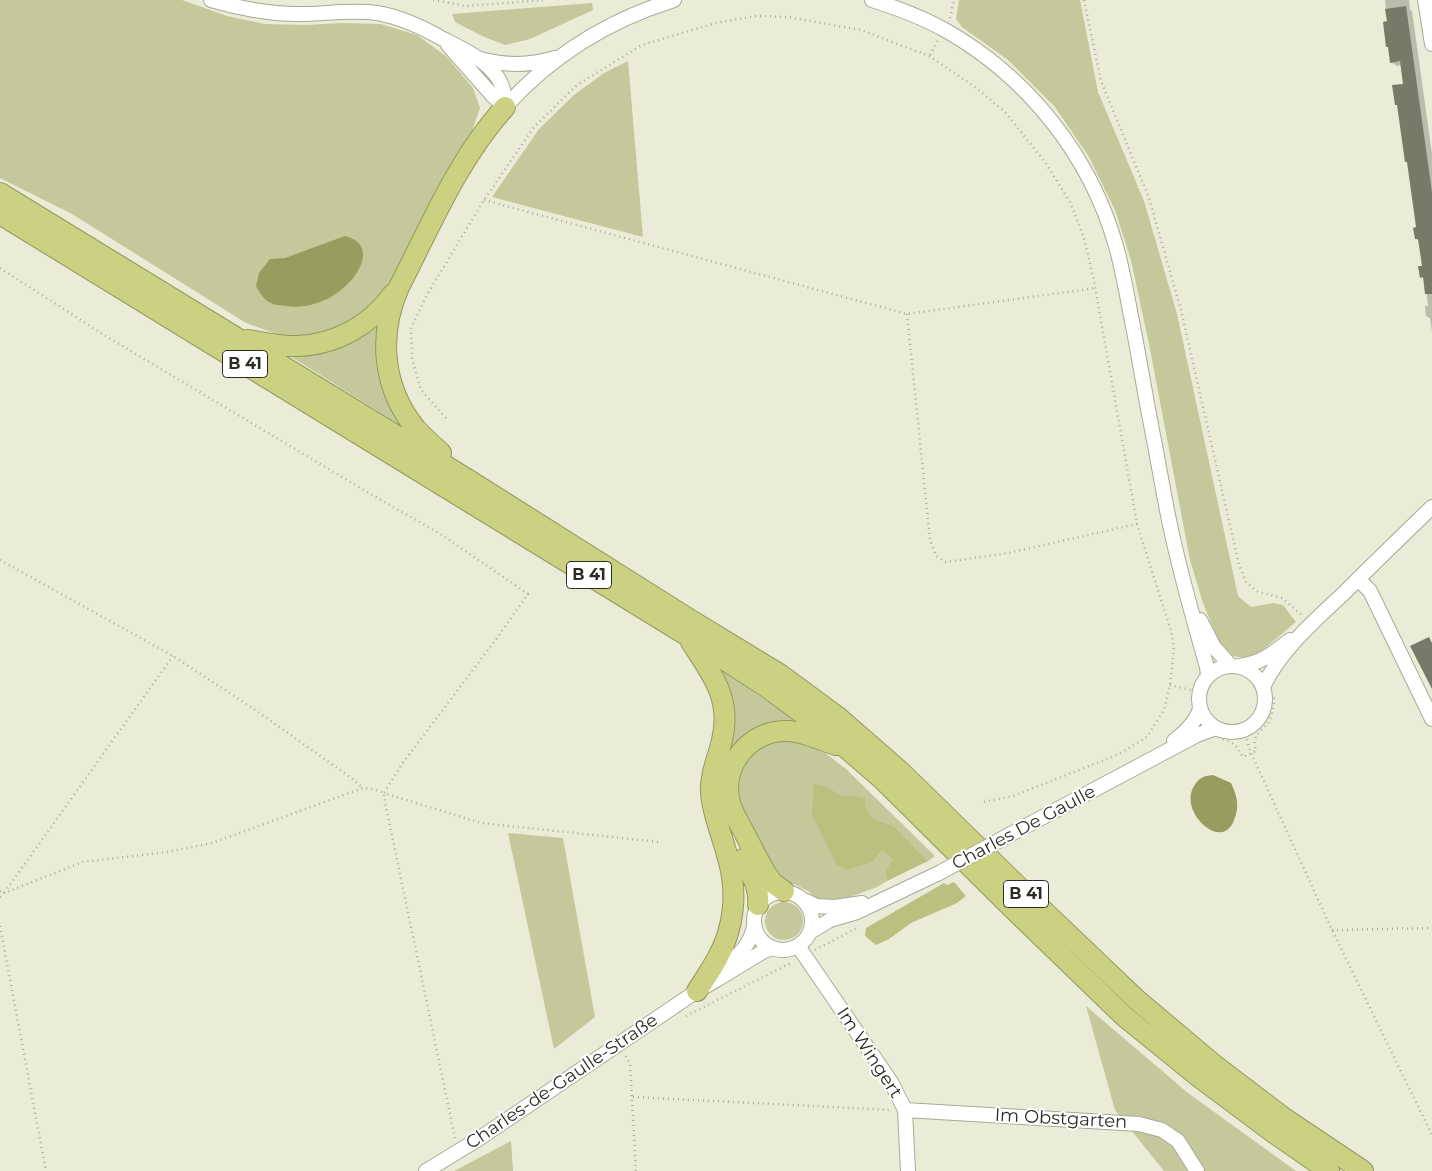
<!DOCTYPE html>
<meta charset="utf-8">
<style>
body{margin:0}
canvas{display:block;background:#eaecd7}
</style>
<canvas width="1432" height="1171"></canvas>
<script>
const context = document.querySelector('canvas').getContext('2d');
context.lineJoin = 'round';
function paint(path, color) { context.fillStyle = color; context.fill(path, 'evenodd'); }
function trace(path, color, width, dash) { context.strokeStyle = color; context.lineWidth = width; context.lineCap = dash ? 'butt' : 'round'; context.setLineDash(dash || []); context.stroke(path); }
function write(font, color, halo, rows, align = 'center') {
  context.font = font + ' Montserrat,sans-serif'; context.lineWidth = 4; context.setLineDash([]); context.textBaseline = 'middle'; context.strokeStyle = halo; context.fillStyle = color; for (const [text, x, y, turn = 0] of rows) {
    context.save(); context.translate(x, y); context.rotate((+turn || 0) * Math.PI / 180); context.textAlign = isNaN(turn) ? turn : align; if (halo) context.strokeText(text, 0, 0); context.fillText(text, 0, 0); context.restore();
  }
}
const green = new Path2D(`
 M0 0H182L227 16 265 24 306 25 341 23 381 24 417 35 447 57 473 88 480 108 471 134 440 185 410 247 389 284 362 318 324 336 288 338 246 323 72 214 0 178Z
 M959 0H1080L1098 92 1144 201 1177 314 1238 596 1251 607 1273 603 1283 605 1296 622 1258 654 1245 658 1233 656 1224 649 1216 635 1203 603 1190 560 1150 349 1131 260 1115 210 1089 157 1055 107 1008 60 962 27 956 19Z
 M592 3 593 10 530 39 505 45 482 36 455 22 452 14Z
 M628 61 643 237 492 197 539 129 574 95 604 73Z
 M377 327C377 342 375 359 378 374 383 394 394 411 405 428L285 353C296 353 309 355 320 353 341 349 359 338 377 327Z
 M719 667 797 722 726 762 728 689Z
 M787 739 804 742 825 753 846 769 935 856 928 861 894 826 874 819 856 796H842L828 787 847 870 872 863 882 851 892 859 885 872 887 881 877 887 837 902 825 901 817 899 808 891 796 885 783 881 776 871 741 808 736 793 738 775 745 761 755 749 770 742Z
 M508 833 563 838 595 1017 554 1049Z
 M765 921a19 19 0 1 1 38 0a19 19 0 1 1-38 0Z
 M1086 1006 1188 1093 1296 1171H1164L1115 1110Z
 M511 1141 513 1171H454Z`);
const forest = new Path2D(`
 M814 784 828 787 842 796H856L865 799V807L874 819 894 826 928 861 887 881 885 872 892 859 882 851 872 863 847 870 837 865 812 814Z
 M954 882 966 896 957 903 911 923 889 939 876 945 865 936 866 928 944 883 947 885Z`);
const water = new Path2D(`
 M345 236C380 245 357 280 337 293 323 303 303 309 286 306 282 305 275 306 271 303 264 300 260 293 256 286L259 273 270 259 285 258Z
 M1213 775 1231 783C1237 796 1240 806 1234 820 1233 823 1232 825 1230 827 1216 846 1179 810 1194 786 1199 778 1203 776 1213 775Z`);
const shadow = new Path2D(`
 M1385 0H1409L1410 10 1412 11 1432 154V332L1430 318 1426 316 1425 306H1428L1425 279 1421 277 1423 267 1419 241 1416 239 1417 228 1405 85 1402 65 1397 66 1391 62Z`);
const building = new Path2D(`
 M1406 6 1432 192V294H1425L1423 277 1420 278 1418 266H1422L1418 239H1415L1413 228 1416 227 1407 162H1405L1397 105H1395L1392 85 1403 84 1400 61 1390 63 1388 47H1386L1383 22 1387 21 1385 9Z
 M1429 637 1432 643V689L1410 646Z`);
const path = new Path2D(`
 M433 0 466 6 543 0
 M1084 0 1101 81 1149 198 1181 310 1239 565 1246 582 1258 592 1282 598 1303 616
 M950 18 954 0
 M930 55 938 40
 M484 200 907 314 1096 288
 M0 268 104 335 357 486 442 535 528 594 497 638 402 764 384 793 481 823 659 842
 M907 314 930 540 936 556 946 562 1008 553 1137 524
 M446 418 421 390 412 359 411 328 428 293 484 200 534 127 577 85 642 45 716 23 756 16 788 17 861 30 929 56 975 87 1005 112 1045 162 1070 202 1084 238 1094 281 1137 524 1171 631 1174 647 1170 685 1164 710 1147 737 1117 755 1013 796 982 802
 M0 560 173 656 251 707 350 777 363 788
 M1170 685 1199 692
 M1243 730 1251 753 1332 930 1432 1135
 M1223 739C1234 742 1237 747 1243 757L1256 751C1252 734 1259 734 1268 723 1273 715 1274 705 1274 695
 M0 891 4 893 173 656
 M0 897 4 893 83 862 167 852 212 843 363 788 373 789 384 793 385 802 455 1138
 M0 926 46 1171
 M1332 930 1432 928
 M815 950 859 927
 M686 1016 793 962
 M626 1056 630 1064 636 1171
 M633 1097 891 1110`);
const minor = new Path2D(`
 M211 0C238 8 265 13 293 14 321 15 349 9 377 13 401 17 422 27 443 39 463 49 485 59 498 78 504 87 505 97 505 107
 M872 0C897 8 922 17 945 30 1028 77 1090 155 1116 246 1123 271 1127 296 1132 321 1139 357 1145 394 1152 430 1158 460 1163 491 1169 520 1179 570 1193 618 1207 667L1208 676
 M1425 0 1432 44
 M448 45 492 95 505 107
 M480 59C506 66 529 66 555 58
 M505 107C551 56 609 20 674 0
 M1358 579 1370 591 1432 719
 M1200 620 1214 647 1230 665
 M1199 699a33 33 0 1 1 66 0a33 33 0 1 1-66 0Z
 M1240 666C1262 663 1273 653 1290 640
 M1263 687C1280 651 1313 622 1342 595 1372 565 1402 536 1432 507
 M1174 741C1185 732 1195 723 1200 709
 M1011 834 1197 735 1216 728
 M754 921a29 29 0 1 1 58 0a29 29 0 1 1-58 0Z
 M806 901 817 906 835 907 862 903
 M810 932 830 920 857 912 939 873
 M798 946 891 1082 905 1110 908 1171
 M722 969C737 956 750 947 754 926
 M905 1110 1139 1124 1162 1130 1178 1141 1197 1171
 M426 1171 480 1138 697 991 718 979 764 951 773 948`);
const highway = new Path2D(`
 M0 193 467 479 689 619 781 675 838 717 901 772 1028 896 1137 1000 1213 1064 1284 1118 1363 1171
 M0 214 688 636 765 686 818 725 846 748 882 779 1012 908 1125 1017 1199 1077 1274 1133 1329 1171
 M247 340C263 342 281 347 297 346 335 345 371 325 393 294
 M441 453C433 445 424 438 416 429 382 387 378 335 399 287 431 225 458 159 505 107
 M691 642C712 674 732 699 722 740 718 758 710 774 711 792 712 813 722 835 727 855 738 890 735 927 717 959 711 970 704 980 697 991
 M743 859C751 874 760 887 758 905
 M784 891 773 883 767 875C759 862 752 848 745 834 740 824 733 814 730 803 720 766 750 729 788 731 804 732 821 740 836 745`);
const minorBridge = new Path2D(`
 M939 873 1011 834`);
const shields = [
 [245,364,45],
 [589,575,45],
 [1026,894,45]
];
const shieldNames = [
 ["B 41",245,364],
 ["B 41",589,575],
 ["B 41",1026,894]
];
const streetNames = [
 ["Charles De Gaulle",1024,828,-28],
 ["Im Wingert",869,1053,57],
 ["Charles-de-Gaulle-Straße",562,1082,-34],
 ["Im Obstgarten",1061,1119,3]
];
paint(green, '#c4c89a');
paint(forest, '#bbc081');
paint(water, '#999c5f');
paint(shadow, '#0003');
paint(building, '#787a67');
trace(minor, '#a8aa95', 16);
trace(highway, '#949861', 22);
trace(path, '#aaab9a', 2.5, [1, 4]);
trace(minor, '#fff', 14);
trace(highway, '#ccd182', 20);
trace(minorBridge, '#a8aa95', 16, []);
trace(minorBridge, '#fff', 14);
for (const [x, y, w] of shields) { const box = new Path2D(); box.roundRect(x - w / 2, y - 13.5, w, 27, 4); context.fillStyle = '#fff'; context.fill(box); trace(box, '#2d2d25', 1); }
write('bold 16px', '#2d2d25', null, shieldNames);
write('18px', '#2d2d25', '#fff', streetNames);
</script>
